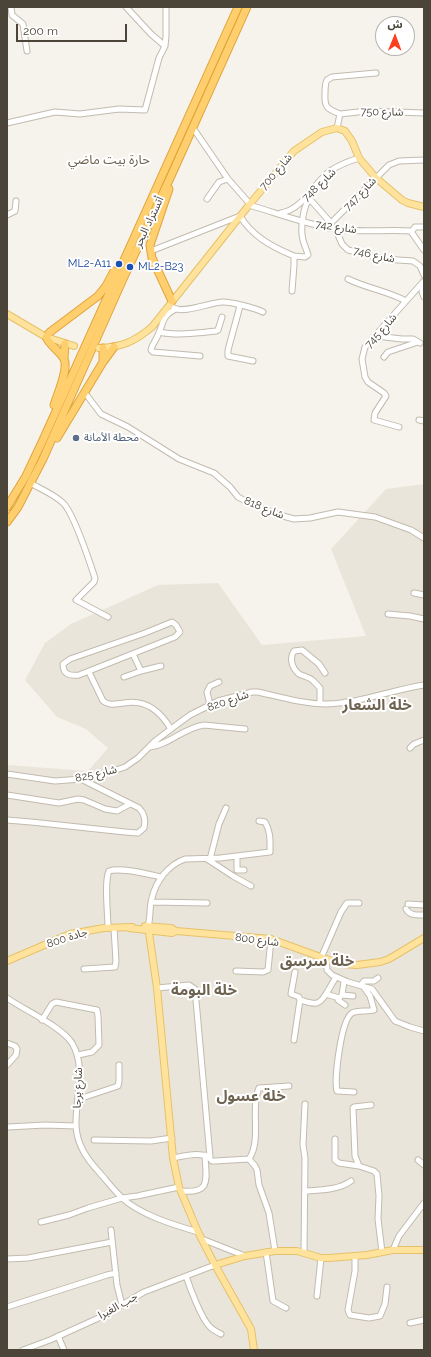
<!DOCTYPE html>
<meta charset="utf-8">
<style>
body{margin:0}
#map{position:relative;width:431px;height:1357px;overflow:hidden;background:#f6f3ec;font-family:Raleway,"Noto Sans Arabic",sans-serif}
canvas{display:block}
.frame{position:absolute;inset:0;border:8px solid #4b4439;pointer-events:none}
.north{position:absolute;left:375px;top:16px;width:40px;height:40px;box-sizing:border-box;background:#fff;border:1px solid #b7b4b0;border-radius:50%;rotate:1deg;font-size:11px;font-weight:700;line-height:16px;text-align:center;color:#4b4439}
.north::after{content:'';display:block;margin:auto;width:14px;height:18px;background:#fc3f1d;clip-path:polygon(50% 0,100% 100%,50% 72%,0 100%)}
.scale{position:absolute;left:16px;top:24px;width:111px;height:18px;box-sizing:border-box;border:2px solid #4b4439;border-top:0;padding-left:5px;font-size:12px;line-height:14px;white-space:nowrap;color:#4b4439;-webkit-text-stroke:3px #fff;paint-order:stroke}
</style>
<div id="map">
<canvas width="431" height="1357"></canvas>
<div class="frame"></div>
<div class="north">ش</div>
<div class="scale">200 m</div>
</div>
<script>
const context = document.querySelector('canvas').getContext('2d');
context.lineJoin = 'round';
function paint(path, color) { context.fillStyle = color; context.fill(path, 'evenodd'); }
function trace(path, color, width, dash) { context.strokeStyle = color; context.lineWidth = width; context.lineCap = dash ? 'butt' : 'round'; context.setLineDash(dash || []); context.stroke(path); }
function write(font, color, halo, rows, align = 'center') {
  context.font = font + ' Raleway,"Noto Sans Arabic",sans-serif'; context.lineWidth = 4; context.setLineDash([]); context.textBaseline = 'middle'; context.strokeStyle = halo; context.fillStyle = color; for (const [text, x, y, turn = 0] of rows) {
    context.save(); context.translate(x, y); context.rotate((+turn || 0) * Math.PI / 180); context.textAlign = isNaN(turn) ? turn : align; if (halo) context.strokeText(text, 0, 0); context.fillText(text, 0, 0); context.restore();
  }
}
const residential = new Path2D(`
 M424 484V1350H7V765L88 771 108 748 86 729 57 717 25 680 45 643 71 624 158 585 218 583 262 645 366 636 331 549 386 489Z`);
const minor = new Path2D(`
 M11 7 12 15 23 24 27 51
 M126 7 151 34 165 46
 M340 114C327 109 324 107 325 93 325 88 325 84 327 80L332 77 376 73
 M7 123 55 112 80 114 119 109 145 110 159 58 165 46 166 36V7
 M193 128 228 179 250 204
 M337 128 340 114 367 111 424 113
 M307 196 331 223 389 165 399 161 424 160
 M207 199 219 182 228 179
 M249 205C277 213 305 224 335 229 361 233 386 229 412 231L415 227H424
 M281 213C304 209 313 183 330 171 339 165 349 161 359 158
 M7 215 15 211 16 201
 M335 228 342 244 348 250 384 259 413 261 420 266 424 275
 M412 231V233L424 250
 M151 251 240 216C252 236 272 247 294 256V265L292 291
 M294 256 305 257 308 255C307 250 304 245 303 240 300 229 303 208 309 199
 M348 279C366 288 387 291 406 301
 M423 282 422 292 424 297
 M240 306 228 350V356L253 361
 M174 308C184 314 211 302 223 302 232 302 255 308 263 312
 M176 309C161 316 164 323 158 335 156 340 152 345 151 350L153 352 200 356
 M159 332C177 336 198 333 216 331L218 330 222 317
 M375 336 402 339H413L420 343
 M384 357 388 352 418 342
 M85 393 101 414 128 427 179 459 214 473 230 487 238 497 253 505 283 516 294 519 310 518 338 512 375 517 411 530 424 538
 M419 420 424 421
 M399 427 374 420 375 413 386 396 384 393 368 382 365 377 362 359 365 347 423 282
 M30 483C41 489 53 494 62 502 73 510 90 563 95 578L94 582 76 600 108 617
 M414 593 424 595
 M388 614 410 616 424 619
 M172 622 176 625 180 632 175 637 79 675C70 676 63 675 63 664L70 659 145 633Z
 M133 654 141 671 161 666
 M89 672 103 701C110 706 115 704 124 703 146 699 160 711 171 729L190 715 218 701 252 692H258C280 697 304 704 327 704 360 703 392 690 424 685
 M124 677 141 671
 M345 702 347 707 350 708 353 706
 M320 703V688C317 685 315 682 311 679 308 677 303 676 299 674 292 668 289 659 294 651L302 650 319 664 325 673
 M210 705 207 692 210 686 219 682
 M150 747C169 745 183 728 204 725L245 729
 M410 748 414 744 424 740
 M7 774 55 781 81 779 110 772 125 767 138 758 155 741 171 729
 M7 795 59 803 78 799 84 800 105 809 117 811 130 804
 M7 820 31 822 125 832 138 833 144 828C146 820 145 814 139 808L81 779
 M237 856V870H244
 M207 859 233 876 251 886
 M210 859 219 824 226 808
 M151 902 207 903
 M408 904 424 905
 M406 909C410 916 417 915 424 915
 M148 926C151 917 149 907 152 898 156 881 168 865 185 859L220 858 270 852C270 841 271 832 265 822L259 821
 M108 928C108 914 104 882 109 871 121 867 148 874 161 877
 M321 958 341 912 347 903H359
 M326 959 327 970 332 975 348 982 372 989 395 1021 410 1027 424 1031
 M84 969 115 967 116 961 114 928
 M236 971 263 972 268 970 271 939
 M336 977 326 994 339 998
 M344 981 342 995 353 996
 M361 985 364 981H374L378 978
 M157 988 189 985 195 989 210 1157
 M340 997 338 1000 345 1005
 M7 998C24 1010 61 1026 72 1043 87 1068 75 1099 76 1126 77 1145 87 1159 99 1172 106 1180 113 1189 121 1197 140 1215 174 1225 198 1232
 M300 1000C314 1004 318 1007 326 994
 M42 1020 52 1004 56 1002 97 1010 98 1016 99 1045 92 1052 78 1055
 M294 1040 300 1000 299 997 291 994 295 972
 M7 1043 15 1046 17 1049 16 1055 7 1065
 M354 1092 337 1091C334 1079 341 1020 352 1013 358 1010 368 1012 374 1010L370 996 363 986
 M79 1099 118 1086 119 1081V1065
 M371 1105 354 1107 353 1108 355 1156 359 1166 374 1171 377 1174 379 1196 378 1219 382 1252
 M8 1127 45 1125 76 1126
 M335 1139V1160L339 1163 359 1166
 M94 1140 151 1141 172 1138
 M173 1158C184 1156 205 1150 212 1161H215L249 1159
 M418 1160 424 1165
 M181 1191C212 1194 206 1179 205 1155
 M305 1191C320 1190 339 1190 351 1181
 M41 1222 69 1215 88 1208 122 1198 137 1196 179 1187
 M111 1230 117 1285 122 1305
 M202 1239 245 1256
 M393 1250 399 1236 424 1203
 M275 1251 269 1213 259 1185 257 1170 255 1166 249 1159C262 1140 250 1109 259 1088L289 1086
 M266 1252 273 1301 286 1308
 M304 1252 305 1158 303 1145 305 1104
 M355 1256V1271L348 1310 350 1315 369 1318 380 1316 385 1304 387 1287
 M7 1259 28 1258 112 1242
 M186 1276C190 1288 201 1318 210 1327 213 1330 217 1332 221 1334
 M317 1296 321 1258
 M7 1307 107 1275 116 1273
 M410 1323 424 1320
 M58 1336 64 1350
 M23 1350 50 1340 103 1316 144 1292 215 1265`);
const major = new Path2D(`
 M7 314 46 337 74 346
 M99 348C122 347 134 342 152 327L249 205 294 151 322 132 337 128 345 131 352 141 359 158 376 178 402 200 408 203 424 207
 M145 926 171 928 176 931
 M148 926 157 988 173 1158 179 1187 198 1232 215 1265 251 1329 254 1350
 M129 928 172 933 176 931 271 939 326 959 343 964 357 965 380 962 389 959 424 938
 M7 961 70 934 104 928 132 927
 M215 1265 245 1256 275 1251H297L321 1258H329L367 1255 393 1250H424`);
const highway = new Path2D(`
 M169 189 150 245 152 258 172 301
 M103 348V362
 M64 358 65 344
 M54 405C57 395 69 369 64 359 60 351 50 346 46 337L50 332 98 296 106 286 114 271
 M57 438 103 362 114 347
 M7 507 26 476 43 440 238 7
 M7 522 18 507 43 459 123 279 171 176 247 7`);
const markers = [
 [119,264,4,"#1a4fb4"],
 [130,267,4,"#1a4fb4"],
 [76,438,4,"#5c6f8a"]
];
const streetNames = [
 ["شارع 750",382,112,1],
 ["شارع 700",276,172,-50],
 ["شارع 748",319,185,-44],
 ["شارع 747",360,194,-46],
 ["أتستراد البحر",149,222,-65],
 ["شارع 742",336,227,8],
 ["شارع 746",374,255,12],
 ["شارع 745",381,331,-49],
 ["شارع 818",264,508,22],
 ["شارع 820",228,701,-19],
 ["شارع 825",96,774,-13],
 ["جادة 800",67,938,-18],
 ["شارع 800",257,940,7],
 ["شارع برجا",78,1088,-88],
 ["جب الغبرا",118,1306,-29]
];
const transitNames = [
 ["ML2-A11",111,264],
 ["ML2-B23",138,267,"left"]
];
const serviceNames = [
 ["محطة الأمانة",84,438]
];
const quarterNames = [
 ["حارة بيت ماضي",109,160]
];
const districtNames = [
 ["خلة الشعار",377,705],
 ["خلة سرسق",317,961],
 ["خلة البومة",204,990],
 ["خلة عسول",251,1096]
];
paint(residential, '#eae5da');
trace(minor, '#c2bbae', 7);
trace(major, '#e6c16a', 8);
trace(highway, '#e0a43c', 9);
trace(minor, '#fff', 5);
trace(major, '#ffe39c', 6);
trace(highway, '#ffcf6e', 7);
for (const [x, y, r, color] of markers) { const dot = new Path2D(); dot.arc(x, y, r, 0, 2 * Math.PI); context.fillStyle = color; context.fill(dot); trace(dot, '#fff', 1.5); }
write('11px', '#4b4439', '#fff', streetNames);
write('11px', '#164399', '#fff', transitNames, 'right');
write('11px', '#4e5e75', '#fff', serviceNames, 'left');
write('13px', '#6e6250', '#fff', quarterNames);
write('bold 15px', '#6e6250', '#fff', districtNames);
</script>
